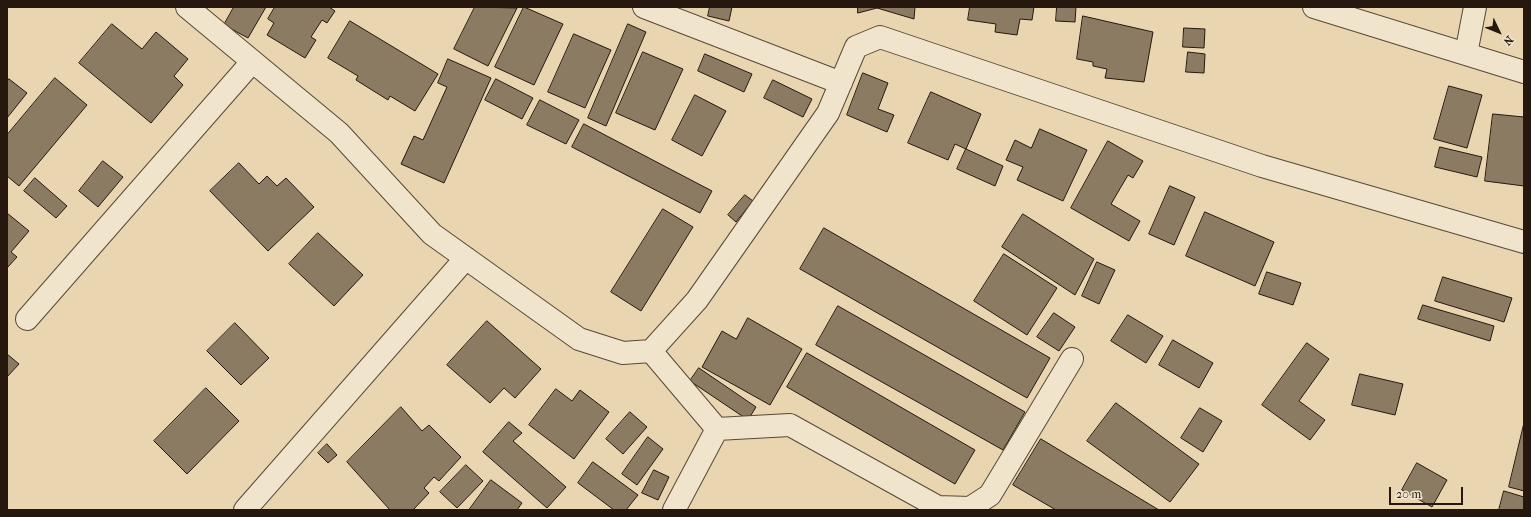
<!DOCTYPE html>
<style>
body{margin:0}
#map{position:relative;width:1531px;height:517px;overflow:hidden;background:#e9d6b1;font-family:"IM FELL French Canon",serif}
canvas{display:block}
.frame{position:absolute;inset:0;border:8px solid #26180f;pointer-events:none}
.north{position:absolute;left:1479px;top:12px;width:40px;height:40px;-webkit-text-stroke:3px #f1e4cc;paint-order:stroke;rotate:133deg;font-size:11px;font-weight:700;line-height:16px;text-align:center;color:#26180f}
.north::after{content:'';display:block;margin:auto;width:14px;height:18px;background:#26180f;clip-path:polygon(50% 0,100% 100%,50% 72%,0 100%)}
.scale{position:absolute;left:1389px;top:487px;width:74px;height:18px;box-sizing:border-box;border:2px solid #26180f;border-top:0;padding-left:5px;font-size:12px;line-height:14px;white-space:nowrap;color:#26180f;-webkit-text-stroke:3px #f1e4cc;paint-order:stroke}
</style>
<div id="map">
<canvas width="1531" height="517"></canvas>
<div class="frame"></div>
<div class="north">N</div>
<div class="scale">20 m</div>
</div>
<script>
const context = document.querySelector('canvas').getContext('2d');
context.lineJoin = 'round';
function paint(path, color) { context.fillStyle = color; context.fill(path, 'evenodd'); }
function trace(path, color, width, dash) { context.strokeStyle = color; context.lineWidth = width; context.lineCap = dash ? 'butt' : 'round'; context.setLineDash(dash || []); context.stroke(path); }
const building = new Path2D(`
 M234 7H266L248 38 224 25Z
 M275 7H329L335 11 327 23 322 20 311 37 316 40 305 58 267 35 274 23 268 19Z
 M475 7 517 8 488 66 454 49Z
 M524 7 563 24 534 85 495 67Z
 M710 7H732L729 21 708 16Z
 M858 7H915L914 19 877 8 858 13Z
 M970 7H1034L1032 20 1020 19 1017 35 995 32 996 24 968 20Z
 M1057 7H1076L1075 22 1056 21Z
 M1083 16 1153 32 1144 82 1105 78 1107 69 1093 66V62L1077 59Z
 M350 21 438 74 415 111 390 96 388 100 356 80 358 76 328 58Z
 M112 24 142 49 156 32 188 59 174 76 183 85 151 123 79 63Z
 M628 24 646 32 606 126 588 118Z
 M1184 28 1205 29 1204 48 1183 47Z
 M574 34 611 50 585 108 548 92Z
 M643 52 683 69 655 130 616 113Z
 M1188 52 1205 54 1204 73 1186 72Z
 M705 54 752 74 744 92 698 71Z
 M448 59 491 78 444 183 401 164 414 136 423 140 447 87 438 83Z
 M863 73 888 83 878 109 894 115 887 132 847 115Z
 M55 78 87 105 19 186 7 176V135Z
 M9 79 27 93 7 118V82Z
 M496 79 533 98 522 119 485 100Z
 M773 80 812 99 803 117 764 98Z
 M1449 86 1482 95 1467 148 1434 139Z
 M931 92 981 114 966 149 955 144 948 160 908 143Z
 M695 95 726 111 702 156 672 140Z
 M540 100 579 120 566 144 527 125Z
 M1493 114 1524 117V186L1485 181Z
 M584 124 712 191 700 213 572 147Z
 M1040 129 1087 150 1063 201 1017 180 1023 167 1006 160 1015 140 1031 148Z
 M1108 141 1143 161 1133 178 1128 175 1111 204 1140 221 1129 241 1071 208Z
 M1440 147 1482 157 1477 177 1435 167Z
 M966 149 1003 166 995 186 957 169Z
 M103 161 123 177 98 207 79 191Z
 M239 163 259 184 267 176 277 186 286 178 314 207 268 251 210 191Z
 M35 178 67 206 56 218 24 191Z
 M1170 186 1195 197 1174 245 1149 234Z
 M745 195 753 201 736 222 728 215Z
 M663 209 693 227 641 311 611 292Z
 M1205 212 1274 242 1255 286 1186 256Z
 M7 213 29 231 11 252 17 257 7 268Z
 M1023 214 1094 259 1075 295 1002 247Z
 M824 228 1050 358 1027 398 800 269Z
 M318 233 363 275 334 306 289 264Z
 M1004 254 1057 288 1027 335 974 301Z
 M1097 262 1115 270 1099 304 1082 296Z
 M1267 272 1301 283 1293 305 1259 294Z
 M1443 277 1512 298 1504 322 1435 301Z
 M1423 305 1494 326 1490 341 1418 319Z
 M838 306 1025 412 1003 450 816 345Z
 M1054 313 1075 327 1059 351 1037 337Z
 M1128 315 1163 336 1146 363 1111 341Z
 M748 318 802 349 770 405 702 367 722 331 736 339Z
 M487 321 541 369 515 398 504 388 490 403 447 365Z
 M235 323 269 358 241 385 207 351Z
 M1173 340 1213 363 1199 388 1159 365Z
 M1307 343 1329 359 1299 401 1325 420 1310 440 1262 405Z
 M807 353 975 450 955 484 787 387Z
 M7 354 19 364 7 377Z
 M699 368 756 407 748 420 690 381Z
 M1360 374 1403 384 1395 415 1352 405Z
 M206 388 239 421 187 474 154 441Z
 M556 389 572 401 580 390 609 412 574 459 529 425Z
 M1116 403 1199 464 1170 502 1087 441Z
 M401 407 422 431 429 425 461 457 439 481 434 477 424 488 429 493 413 510H390L347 462Z
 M1200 408 1222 421 1203 452 1181 438Z
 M630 412 647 427 623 454 606 439Z
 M509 422 522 433 513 441 566 487 547 508 483 452Z
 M1524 423V491L1509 487Z
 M648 437 663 449 637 485 622 474Z
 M1041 439 1159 510H1056L1013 485Z
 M327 444 337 455 328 463 318 453Z
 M593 462 638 495 626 510H614L578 483Z
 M1417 463 1447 480 1432 507 1402 490Z
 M466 465 483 481 457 508 440 492Z
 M654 470 669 477 658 500 642 493Z
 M491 480 522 503 517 510H469Z
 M1504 491 1524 497V510H1499Z`);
const minor = new Path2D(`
 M187 7 339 133 432 234 579 339 623 353 651 351 697 300 828 113 856 47 880 37 1262 166 1524 242
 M644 7 841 83
 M1314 7 1524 72
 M1466 54 1475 7
 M27 319 252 62
 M651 351 717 429 674 510
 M717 429 790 425 938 507 970 508 990 495 1072 359
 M245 510 466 258`);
paint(building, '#8b7b63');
trace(building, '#26180f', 1);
trace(minor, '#574838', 24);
trace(minor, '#f1e4cc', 22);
</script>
